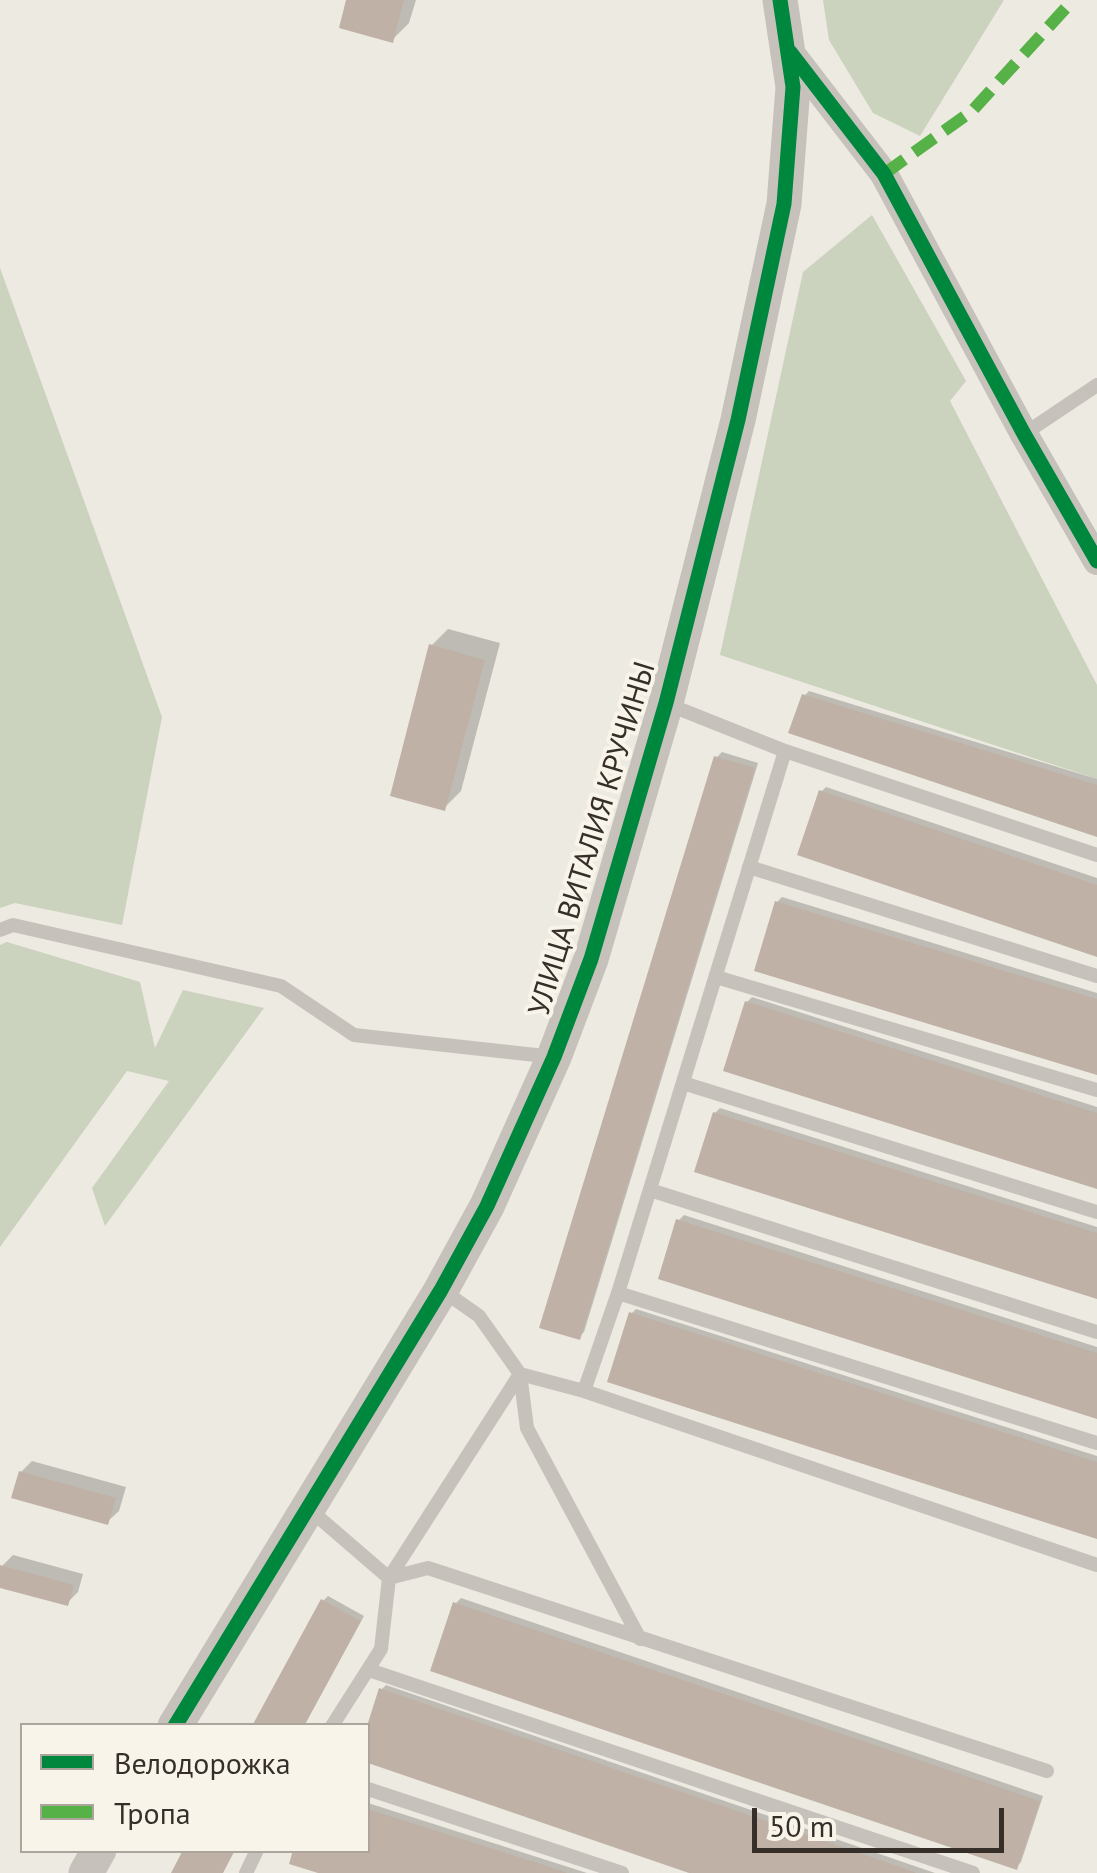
<!DOCTYPE html>
<meta charset="utf-8">
<style>
body{margin:0}
#map{position:relative;width:1097px;height:1873px;overflow:hidden;background:#edeae2;font-family:"PT Sans",sans-serif}
canvas{display:block}
.legend{position:absolute;left:20px;top:1723px;width:350px;height:130px;box-sizing:border-box;background:#f9f4ea;border:2px solid #aba59d;margin:0;padding:12px 18px;list-style:none;font-size:30px;color:#362f29}
.legend li{display:flex;align-items:center;gap:20px;height:50px}
.legend b{width:50px;border:2px solid #aba59d}
.scale{position:absolute;left:752px;top:1808px;width:252px;height:45px;box-sizing:border-box;border:5px solid #362f29;border-top:0;padding-left:12px;font-size:30px;line-height:35px;white-space:nowrap;color:#362f29;-webkit-text-stroke:8px #f9f4ea;paint-order:stroke}
</style>
<div id="map">
<canvas width="1097" height="1873"></canvas>
<ul class="legend">
<li><b style="height:12px;background:#00873e"></b>Велодорожка</li>
<li><b style="height:12px;background:#56b246"></b>Тропа</li>
</ul>
<div class="scale">50 m</div>
</div>
<script>
const context = document.querySelector('canvas').getContext('2d');
context.lineJoin = 'round';
function paint(path, color) { context.fillStyle = color; context.fill(path, 'evenodd'); }
function trace(path, color, width, dash) { context.strokeStyle = color; context.lineWidth = width; context.lineCap = dash ? 'butt' : 'round'; context.setLineDash(dash || []); context.stroke(path); }
function write(font, color, halo, rows, align = 'center') {
  context.font = font + ' "PT Sans",sans-serif'; context.lineWidth = 8; context.setLineDash([]); context.textBaseline = 'middle'; context.strokeStyle = halo; context.fillStyle = color; for (const [text, x, y, turn = 0] of rows) {
    context.save(); context.translate(x, y); context.rotate((+turn || 0) * Math.PI / 180); context.textAlign = isNaN(turn) ? turn : align; if (halo) context.strokeText(text, 0, 0); context.fillText(text, 0, 0); context.restore();
  }
}
const green = new Path2D(`
 M823 0H1004L920 136 873 113 829 40Z
 M872 215 966 381 950 401 1097 685V779L720 655 803 272Z
 M0 268 162 717 122 925 15 903 0 908Z
 M7 942 140 982 155 1048 183 990 264 1008 105 1226 92 1188 169 1081 127 1071 0 1247V945Z`);
const shadow = new Path2D(`
 M348 0H416L409 23 392 40Z
 M448 629 500 643 461 791 444 808 431 646Z
 M809 691 1097 779V834L804 696Z
 M722 752 758 763 584 1332 579 1337 717 757Z
 M826 787 1097 878V954L821 792Z
 M782 897 1097 993V1072L777 902Z
 M752 997 1097 1107V1187L747 1002Z
 M720 1108 1097 1227V1297L715 1113Z
 M684 1215 1097 1347V1417L679 1220Z
 M636 1309 1097 1456V1536L631 1314Z
 M32 1461 126 1487 119 1511 107 1522 21 1472Z
 M13 1555 83 1574 78 1592 67 1603 0 1585 2 1566Z
 M328 1596 364 1616 304 1726 323 1601Z
 M461 1598 1043 1796 1021 1862 1016 1867 456 1603Z
 M386 1685 935 1873H697L368 1760V1731L381 1690Z
 M368 1803 587 1873H326L368 1850Z`);
const building = new Path2D(`
 M346 0H404L393 43 339 28Z
 M429 644 485 660 445 811 390 796Z
 M802 694 1097 785V837L788 733Z
 M714 756 755 768 580 1340 539 1328Z
 M819 790 1097 885V957L797 855Z
 M775 901 1097 999V1075L754 971Z
 M745 1001 1097 1113V1189L723 1071Z
 M713 1112 1097 1233V1299L694 1172Z
 M676 1219 1097 1353V1419L658 1279Z
 M629 1312 1097 1462V1539L607 1382Z
 M19 1471 116 1498 108 1525 11 1498Z
 M0 1565 74 1585 68 1606 0 1588Z
 M321 1599 361 1621 304 1726H252Z
 M453 1602 1040 1801 1017 1870 430 1671Z
 M379 1688 915 1872V1873H689L368 1763 367 1726Z
 M368 1809 566 1872V1873H318L289 1864 293 1850H368Z
 M183 1850H235L223 1873H171Z`);
const service = new Path2D(`
 M1024 434 1097 385
 M667 704 785 751
 M749 867 1097 976
 M0 930 13 925 281 986 354 1035 554 1057
 M716 977 1097 1090
 M683 1083 1097 1212
 M650 1190 1097 1332
 M442 1290 479 1316 520 1374 584 1391 1097 1565
 M618 1293 1097 1443
 M584 1391 618 1293 785 751 1097 855
 M309 1509 389 1578 428 1568 1047 1771
 M369 1670 973 1873
 M332 1726 381 1649 389 1578 520 1374 527 1428 640 1639
 M368 1789 622 1873
 M246 1873 257 1850`);
const minor = new Path2D(`
 M790 52 884 174 1024 434 1097 561`);
const tertiary = new Path2D(`
 M175 1726 441 1290 487 1206 554 1057 591 959 666 703 738 420 784 204 793 87 780 0
 M86 1873 99 1850`);
const quiet = new Path2D(`
 M884 174 972 111 1073 0`);
const cycleway = new Path2D(`
 M790 52 884 174 1024 434 1097 561
 M175 1726 441 1290 487 1206 554 1057 591 959 666 703 738 420 784 204 793 87 780 0`);
const streetNames = [
 ["УЛИЦА ВИТАЛИЯ КРУЧИНЫ",593,839,-73]
];
paint(green, '#cbd2bd');
paint(shadow, '#0003');
paint(building, '#bfb1a5');
trace(service, '#c6c2bb', 14);
trace(minor, '#c6c2bb', 28);
trace(tertiary, '#c6c2bb', 35);
trace(quiet, '#56b246', 12, [25, 12]);
trace(cycleway, '#00873e', 15);
write('30px', '#362f29', '#f9f4ea', streetNames);
</script>
